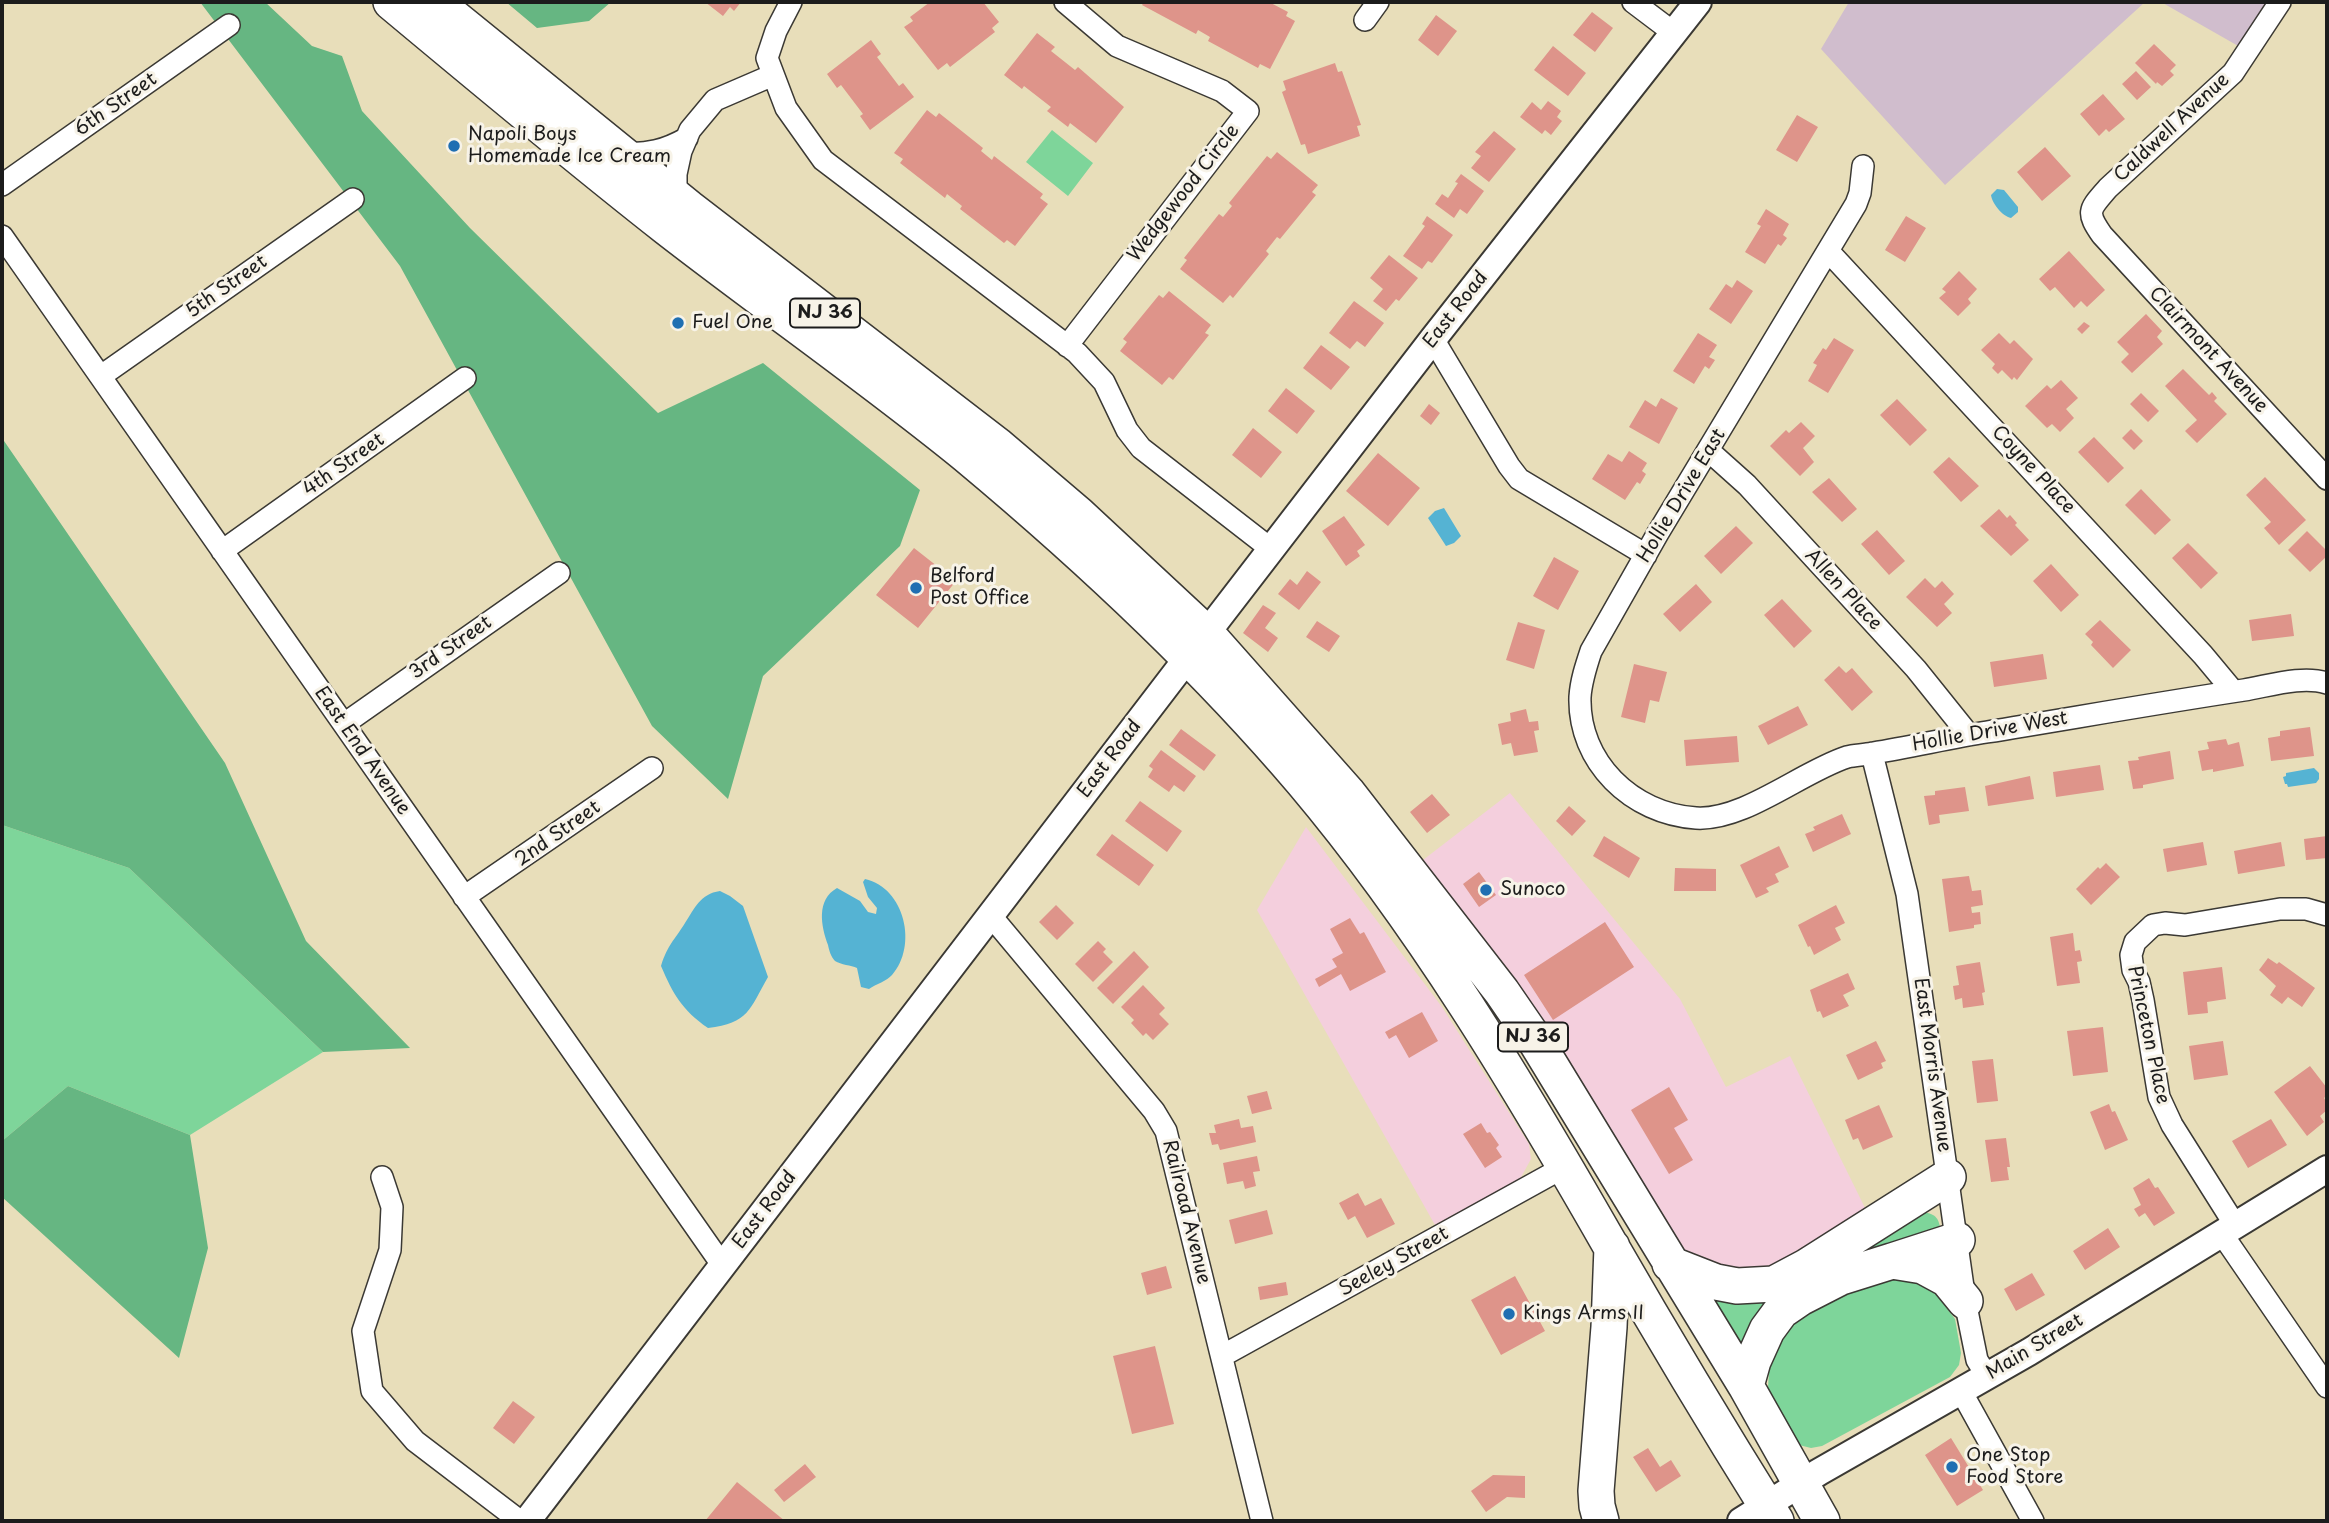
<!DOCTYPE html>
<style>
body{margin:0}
#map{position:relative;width:2329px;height:1523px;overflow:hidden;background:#e8deba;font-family:"Playpen Sans",sans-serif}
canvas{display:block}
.frame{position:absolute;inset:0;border:4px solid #1c1c1c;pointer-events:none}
</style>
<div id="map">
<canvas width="2329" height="1523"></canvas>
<div class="frame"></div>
</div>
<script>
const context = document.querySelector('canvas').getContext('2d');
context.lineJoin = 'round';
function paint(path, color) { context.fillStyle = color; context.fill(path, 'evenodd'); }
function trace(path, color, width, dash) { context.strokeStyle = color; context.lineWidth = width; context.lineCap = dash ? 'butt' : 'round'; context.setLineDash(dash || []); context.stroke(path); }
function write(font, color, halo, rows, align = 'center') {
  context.font = font + ' "Playpen Sans",sans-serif'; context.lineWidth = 6; context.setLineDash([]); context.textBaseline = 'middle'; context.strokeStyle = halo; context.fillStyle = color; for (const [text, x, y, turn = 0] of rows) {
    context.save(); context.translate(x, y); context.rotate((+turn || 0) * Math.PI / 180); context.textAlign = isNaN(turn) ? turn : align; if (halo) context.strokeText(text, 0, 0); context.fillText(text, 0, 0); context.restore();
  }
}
const built = new Path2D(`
 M1510 793 1680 999 1726 1087 1790 1056 1869 1216 1799 1262 1739 1280 1683 1254 1503 966 1423 860Z
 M1306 827 1442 1007 1529 1144 1531 1159 1520 1179 1435 1225 1257 910Z`);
const industrial = new Path2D(`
 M1849 2H2145L1945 185 1821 49Z
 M2161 2H2271L2240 47Z`);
const green = new Path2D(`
 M1052 130 1093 163 1068 196 1026 162Z
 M2 825 129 868 323 1052 190 1135 68 1086 2 1141Z
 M1923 1212C1937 1214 1939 1219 1941 1232L1819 1279Z
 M1913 1277 1936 1294 1955 1319 1961 1353 1959 1365 1950 1377 1822 1446 1811 1448 1799 1445 1776 1409 1768 1388 1770 1354 1784 1324 1869 1278Z
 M1701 1288 1781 1294 1744 1351Z`);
const forest = new Path2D(`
 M200 2H265L312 46 342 56 362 111 470 228 658 413 763 363 920 490 900 546 763 676 728 799 652 726 400 266Z
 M506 2H611L589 21 537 28Z
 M2 438 225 763 306 941 410 1048 323 1052 129 868 2 825Z
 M68 1086 190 1135 208 1248 179 1358 2 1197V1141Z`);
const water = new Path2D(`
 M1997 189 2004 190 2018 207V212L2011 218C2002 216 1992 203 1991 195Z
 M1444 508 1461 536 1454 543 1446 546 1428 518 1435 511Z
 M2314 768 2319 773V779L2316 783 2288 787 2287 784H2285L2283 777 2286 776V773Z
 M865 879C905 888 918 946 892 975 887 981 876 984 869 989L861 987 857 968C851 965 841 965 835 961 831 957 829 950 828 945 821 926 816 900 837 888L860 901 868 912 876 914 877 908 868 897 863 882Z
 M720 891 730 896 743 906 768 977C749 1010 749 1023 708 1028 682 1010 673 994 661 966 668 944 674 941 685 923 695 908 700 894 720 891Z`);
const building = new Path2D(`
 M705 2H741L734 11 730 7 723 16Z
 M930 2H983L999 22 992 28 995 32 950 67 947 63 938 70 904 27 913 21 910 17Z
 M1144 2H1269L1288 12 1286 16 1295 21 1270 69 1260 64 1258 68 1208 41 1210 37 1198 30 1196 34 1142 5Z
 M1592 12 1613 28 1595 52 1573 35Z
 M1436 15 1457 31 1438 56 1418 40Z
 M1037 33 1055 47 1051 51 1075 70 1078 67 1124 107 1096 143 1070 123 1068 127 1047 111 1051 107 1024 86 1022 89 1004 75Z
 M871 40 881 54 877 57 899 86 903 83 914 97 870 130 860 116 863 114 841 85 837 88 827 74Z
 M2154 44 2176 65 2170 71 2174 75 2162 86 2157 82 2156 84 2135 63Z
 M1553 46 1586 73 1568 96 1534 70Z
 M1335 63 1338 72 1342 71 1361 125 1357 126 1360 136 1308 154 1305 144 1301 145 1282 92 1286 90 1283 81Z
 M2136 71 2151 87 2137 100 2122 84Z
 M2103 94 2125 119 2109 132 2106 129 2099 136 2080 114Z
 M1548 101 1561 111 1557 117 1562 121 1551 135 1545 130 1542 134 1520 117 1532 102 1541 110Z
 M927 110 936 117 939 113 983 148 981 151 992 160 994 156 1043 194 1040 198 1048 204 1015 246 1007 240 1004 243 960 209 962 206 947 194 945 198 900 163 903 159 894 153Z
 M1797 115 1818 127 1797 162 1776 150Z
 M1494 131 1516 149 1489 182 1471 168 1481 156 1475 152Z
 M2045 147 2071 176 2042 201 2017 172Z
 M1277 152 1318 185 1312 192 1316 195 1280 239 1277 237 1266 251 1269 254 1233 298 1230 295 1223 303 1180 269 1187 260 1184 258 1219 214 1223 217 1232 206 1229 203 1267 156 1271 159Z
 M1461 174 1484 191 1467 214 1460 209 1454 218 1435 204 1442 194 1448 198 1458 183 1455 182Z
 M1766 209 1789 224 1783 235 1787 238 1781 246 1778 244 1765 264 1745 252 1761 226 1757 224Z
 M1427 216 1453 235 1432 263 1428 261 1422 269 1403 256 1425 226 1422 224Z
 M1906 216 1926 228 1905 262 1885 250Z
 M2069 251 2105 290 2087 307 2081 301 2074 308 2055 287 2050 291 2039 279Z
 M1389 255 1418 278 1399 301 1396 299 1386 311 1373 301 1383 289 1370 278Z
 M1959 271 1977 289 1968 299 1971 303 1958 316 1939 298 1946 292 1942 289Z
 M1737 280 1753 291 1731 324 1709 309 1726 284 1732 288Z
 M1169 291 1211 325 1205 333 1209 335 1173 380 1169 377 1162 385 1120 351 1127 342 1123 339 1159 295 1163 298Z
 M1354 301 1384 323 1365 347 1357 341 1350 349 1329 333Z
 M2146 314 2162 331 2157 337 2163 344 2132 373 2121 362 2129 354 2117 342Z
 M2084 322 2090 326 2082 334 2077 329Z
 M1698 333 1717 345 1709 357 1715 360 1709 369 1705 366 1694 384 1673 371Z
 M1999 333 2010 344 2014 340 2033 359 2017 380 2014 377 2012 380 2002 370 1998 374 1992 368 1995 364 1981 350Z
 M1834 338 1854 350 1828 393 1808 381 1817 365 1813 363 1823 348 1826 350Z
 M1321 345 1350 367 1331 390 1303 368Z
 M2183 369 2209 395 2212 392 2217 398 2214 401 2227 414 2197 443 2185 431 2197 420 2165 386Z
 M2061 380 2078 398 2066 409 2074 418 2060 432 2052 424 2047 428 2025 406 2047 385 2051 389Z
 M1286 388 1315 411 1297 434 1268 411Z
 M2141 393 2159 411 2148 422 2130 404Z
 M1661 398 1678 408 1659 444 1629 427 1645 400 1656 407Z
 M1897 399 1927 430 1910 446 1880 415Z
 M1429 404 1440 413 1431 425 1420 416Z
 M1801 422 1815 436 1803 448 1814 462 1800 476 1770 446 1786 430 1789 433Z
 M1253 428 1282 452 1261 478 1232 455Z
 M2131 429 2143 441 2134 450 2122 438Z
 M2094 437 2124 468 2108 483 2078 452Z
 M1629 451 1647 463 1642 471 1646 474 1640 484 1637 482 1625 500 1592 479 1608 454 1622 462Z
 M1378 453 1420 488 1388 526 1346 491Z
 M1949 457 1979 486 1961 502 1933 472Z
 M2265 477 2306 520 2279 545 2264 528 2271 522 2246 495Z
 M1829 478 1857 509 1842 522 1812 492Z
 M2141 489 2171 520 2155 535 2125 505Z
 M1999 509 2007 518 2010 515 2017 523 2015 525 2029 540 2011 556 1980 526Z
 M1344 516 1365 545 1357 551 1360 556 1346 566 1322 531Z
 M1736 526 1753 543 1721 574 1704 556Z
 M1877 530 1905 561 1889 575 1861 544Z
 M2307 531 2327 551V556L2310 572 2288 550Z
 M2188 543 2218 573 2201 589 2172 558Z
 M914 548 956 581 918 628 876 595Z
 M1554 557 1579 571 1558 610 1533 596Z
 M2051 564 2079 595 2061 612 2033 581Z
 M1307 571 1321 582 1299 610 1278 594 1290 579 1297 585Z
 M1925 578 1935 588 1942 581 1954 594 1944 604 1952 613 1937 627 1906 597Z
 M1696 584 1712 602 1680 632 1663 614Z
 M1782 599 1812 631 1794 648 1764 615Z
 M1263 605 1276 613 1265 628 1278 638 1268 652 1243 633Z
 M2291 614 2294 636 2252 641 2249 620Z
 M2100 620 2131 650 2113 668 2091 645 2093 642 2085 634Z
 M1317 621 1340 636 1329 652 1306 637Z
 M1518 622 1545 630 1534 669 1506 660Z
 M2043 654 2047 679 1994 687 1990 662Z
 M1634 664 1667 672 1659 702 1650 700 1645 723 1621 717Z
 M1839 666 1846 673 1852 668 1873 692 1852 711 1824 680Z
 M1798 706 1808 725 1768 745 1758 726Z
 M1526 709 1529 722 1538 721 1539 730 1534 731 1538 752 1514 756 1511 743 1502 745 1498 724 1511 721 1510 713Z
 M2310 727 2314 756 2271 761 2268 738 2280 736V731Z
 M1181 729 1216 755 1204 771 1169 745Z
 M1737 736 1739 762 1686 766 1684 740Z
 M2226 739 2228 745 2239 742 2244 766 2213 772V769L2202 771 2198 751 2209 749 2207 742Z
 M1161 750 1196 776 1184 792 1174 785 1169 792 1148 777 1153 769 1149 766Z
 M2170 751 2174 779 2143 785V788L2133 789 2128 761 2139 760 2138 757Z
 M2100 765 2104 790 2056 797 2053 772Z
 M2030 776 2034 799 1988 806 1985 786Z
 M1965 787 1969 811 1939 815 1940 823 1929 825 1924 796 1935 795V791Z
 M1432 794 1450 815 1427 833 1410 812Z
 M1140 801 1182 831 1167 852 1125 821Z
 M1569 806 1586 821 1572 836 1556 821Z
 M1842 814 1851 834 1813 852 1805 834 1815 830 1813 827Z
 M1112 834 1154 865 1139 886 1096 855Z
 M1604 836 1640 858 1629 878 1593 856Z
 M2327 836V858L2306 860 2304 839Z
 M2203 842 2207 865 2167 872 2163 849Z
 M2281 842 2285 866 2238 874 2234 851Z
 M1779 846 1789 867 1775 874 1779 882 1766 888 1769 892 1756 898 1740 865Z
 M2106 863 2120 877 2091 905 2076 889 2098 867 2100 869Z
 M1675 868 1716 869V891H1674Z
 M1479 872 1496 895 1479 907 1463 884Z
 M1969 876 1972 891 1981 890 1983 905 1971 907 1972 913 1980 912 1981 924 1974 925V928L1949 932 1942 879Z
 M1056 905 1074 923 1057 940 1039 922Z
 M1836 905 1845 923 1835 928 1841 940 1814 955 1810 946 1808 947 1798 925Z
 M1350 918 1360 934 1364 932 1386 972 1350 991 1341 974 1319 987 1315 979 1337 967 1332 959 1343 953 1330 929Z
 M1605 922 1634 967 1553 1020 1524 975Z
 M2073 933 2075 951 2080 950 2082 961 2077 962 2080 983 2057 986 2050 937Z
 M1098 941 1106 949 1103 952 1113 962 1093 982 1075 964Z
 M1134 951 1149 967 1113 1004 1097 988Z
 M2268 958 2277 964 2279 962 2315 988 2302 1007 2288 997 2282 1004 2270 995 2276 986 2259 970Z
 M1980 962 1985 992 1982 993 1984 1005 1963 1008 1962 998 1955 1000 1953 986 1959 985 1956 966Z
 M2222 967 2226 999 2207 1002 2208 1013 2188 1015 2183 972Z
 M1848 973 1855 989 1843 995 1849 1006 1823 1018 1820 1011 1817 1012 1810 990Z
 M1143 985 1165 1008 1159 1014 1169 1024 1153 1040 1146 1033 1143 1036 1131 1023 1134 1020 1121 1007Z
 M1422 1012 1438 1041 1409 1058 1396 1035 1389 1039 1385 1032Z
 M2103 1027 2108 1072 2073 1076 2067 1031Z
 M1876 1041 1886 1061 1881 1063 1883 1068 1858 1080 1846 1055Z
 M2223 1041 2228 1075 2194 1080 2189 1046Z
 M1993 1059 1998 1101 1977 1103 1972 1061Z
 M2310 1066 2327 1088V1095L2324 1098 2327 1103V1110L2320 1116 2324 1122 2307 1136 2274 1092Z
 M1669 1087 1688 1120 1674 1128 1693 1160 1669 1174 1631 1110Z
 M1267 1091 1272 1109 1252 1114 1247 1096Z
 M2109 1104 2112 1112 2115 1111 2128 1140 2105 1150 2090 1112Z
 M1879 1105 1893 1137 1863 1150 1858 1138 1853 1140 1845 1120Z
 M1239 1119 1241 1128 1253 1126 1256 1142 1220 1150 1218 1144 1212 1145 1209 1133H1216L1214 1125Z
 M2271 1119 2287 1145 2248 1168 2232 1141Z
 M1481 1123 1487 1133 1490 1132 1499 1145 1496 1148 1502 1157 1485 1168 1463 1134Z
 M2006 1138 2010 1167H2007L2009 1180 1991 1182 1985 1140Z
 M1257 1156 1260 1171 1253 1172 1256 1186 1245 1189 1243 1181 1227 1184 1223 1163Z
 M2149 1178 2155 1188 2158 1187 2175 1213 2154 1226 2145 1213 2139 1217 2134 1209 2141 1205 2133 1188Z
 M1358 1193 1365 1206 1381 1198 1395 1224 1367 1238 1355 1216 1348 1220 1339 1203Z
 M1267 1210 1273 1234 1235 1244 1229 1220Z
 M2108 1228 2120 1247 2085 1270 2073 1251Z
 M1166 1266 1172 1288 1147 1295 1141 1273Z
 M2032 1273 2045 1295 2016 1311 2004 1289Z
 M1515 1276 1545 1331 1501 1355 1471 1300Z
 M1286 1282 1288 1295 1260 1300 1258 1287Z
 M1155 1346 1174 1424 1132 1434 1113 1356Z
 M513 1401 535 1417 514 1444 493 1428Z
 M1951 1438 1983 1490 1957 1506 1925 1455Z
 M1648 1448 1660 1467 1671 1460 1681 1476 1656 1492 1633 1457Z
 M805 1464 816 1477 784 1502 774 1490Z
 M1493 1475 1525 1476V1498L1507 1497 1486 1512 1471 1491Z
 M737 1482 785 1521H705Z`);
const minor = new Path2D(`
 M791 2 776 31 767 58 786 108 823 160 1077 353 1104 382 1127 430 1141 448 1271 549
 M1065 2 1117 46 1222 91 1248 111 1067 346
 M1633 2 1674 33
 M2280 2 2233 73 2108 188C2090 209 2085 211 2102 235L2327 479
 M1365 20 1378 2
 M623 153C647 155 666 150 687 138
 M1863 166 1860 193 1856 204 1658 533 1591 651C1586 666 1581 681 1580 697 1578 762 1632 814 1696 818 1744 821 1801 772 1847 757 1855 755 1865 755 1873 753 1911 747 1949 738 1987 732 2073 718 2158 703 2244 690 2269 686 2302 675 2327 683
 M2 185 229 25
 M676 197V174L681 151 690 130 715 100 773 75
 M2 236 723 1266
 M1829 252 2203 655 2233 691
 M1433 339 1509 466 1519 479 1646 555
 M101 376 353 199
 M1709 451 1747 485 1916 669 1969 735
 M222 551 465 378
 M344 724 559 573
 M1872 754 1907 894 1965 1301 1977 1360 1987 1376
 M464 897 652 768
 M991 916 1154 1111 1166 1131 1262 1521
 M382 1177 392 1207 390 1250 363 1331 372 1391 415 1441 520 1521
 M2235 1225 2172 1125 2159 1097 2143 1000 2139 982 2133 970 2131 955 2135 942 2153 925 2165 923 2185 925 2280 909H2306L2327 915
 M2222 1234 2327 1387
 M1222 1356 1566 1166
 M1961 1391 2033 1521`);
const tertiary = new Path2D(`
 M527 1521 1189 656 1433 339 1698 2
 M1741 1521 1819 1472 2029 1352 2327 1169`);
const trunk = new Path2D(`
 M391 2C482 78 573 154 666 227 765 304 869 376 966 455 1086 555 1202 663 1303 782 1422 923 1518 1084 1609 1243 1663 1337 1719 1430 1776 1521
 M435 2 689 208 997 445 1078 514 1207 634 1347 792 1502 992 1535 1040 1746 1386 1822 1521
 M1892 1261 1957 1240
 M1670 1264 1716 1282 1737 1286 1774 1284 1806 1267 1948 1177
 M1746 1386 1753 1361 1767 1330 1781 1311 1800 1298 1841 1277 1892 1261 1923 1266 1947 1279 1965 1301
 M1601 1521 1597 1506 1596 1491 1609 1327 1612 1247`);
const markers = [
 [454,146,7,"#1f6fb2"],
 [678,323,7,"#1f6fb2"],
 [916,588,7,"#1f6fb2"],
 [1486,890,7,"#1f6fb2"],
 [1509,1314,7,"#1f6fb2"],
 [1952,1467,7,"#1f6fb2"]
];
const shields = [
 [825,313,70],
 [1533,1037,70]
];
const shieldNames = [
 ["NJ 36",825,313],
 ["NJ 36",1533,1037]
];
const streetNames = [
 ["6th Street",116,105,-35],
 ["Caldwell Avenue",2172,128,-43],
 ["Wedgewood Circle",1184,193,-52],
 ["5th Street",227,287,-35],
 ["East Road",1456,310,-52],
 ["Clairmont Avenue",2208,350,47],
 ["4th Street",344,465,-35],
 ["Coyne Place",2033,470,47],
 ["Hollie Drive East",1682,496,-59],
 ["Allen Place",1843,590,47],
 ["3rd Street",451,648,-35],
 ["Hollie Drive West",1990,732,-10],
 ["East End Avenue",362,751,55],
 ["East Road",1110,759,-53],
 ["2nd Street",558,834,-35],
 ["Princeton Place",2148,1035,78],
 ["East Morris Avenue",1932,1065,82],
 ["East Road",765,1210,-53],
 ["Railroad Avenue",1186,1212,76],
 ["Seeley Street",1394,1262,-29],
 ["Main Street",2035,1347,-31]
];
const poiNames = [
 ["Napoli Boys",468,135],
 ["Homemade Ice Cream",468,157],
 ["Fuel One",692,323],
 ["Belford",930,577],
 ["Post Office",930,599],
 ["Sunoco",1500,890],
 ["Kings Arms II",1523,1314],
 ["One Stop",1966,1456],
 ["Food Store",1966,1478]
];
paint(built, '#f4cfdd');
paint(industrial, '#d0bdcd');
paint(green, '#7ed59a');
paint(forest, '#66b682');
paint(water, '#55b3d3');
paint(building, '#de948a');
trace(minor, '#3b3934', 24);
trace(tertiary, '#3b3934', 30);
trace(trunk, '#3b3934', 38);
trace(minor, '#fff', 21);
trace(tertiary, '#fff', 26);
trace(trunk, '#fff', 35);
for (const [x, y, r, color] of markers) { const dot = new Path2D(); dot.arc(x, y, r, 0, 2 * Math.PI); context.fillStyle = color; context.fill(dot); trace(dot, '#f7f3e8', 2.5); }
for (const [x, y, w] of shields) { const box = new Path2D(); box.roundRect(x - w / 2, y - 14.5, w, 29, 5); context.fillStyle = '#f7f3e8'; context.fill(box); trace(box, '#1c1c1c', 2); }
write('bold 18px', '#1c1c1c', null, shieldNames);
write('19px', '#1c1c1c', '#f7f3e8', streetNames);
write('19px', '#1c1c1c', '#f7f3e8', poiNames, 'left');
</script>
